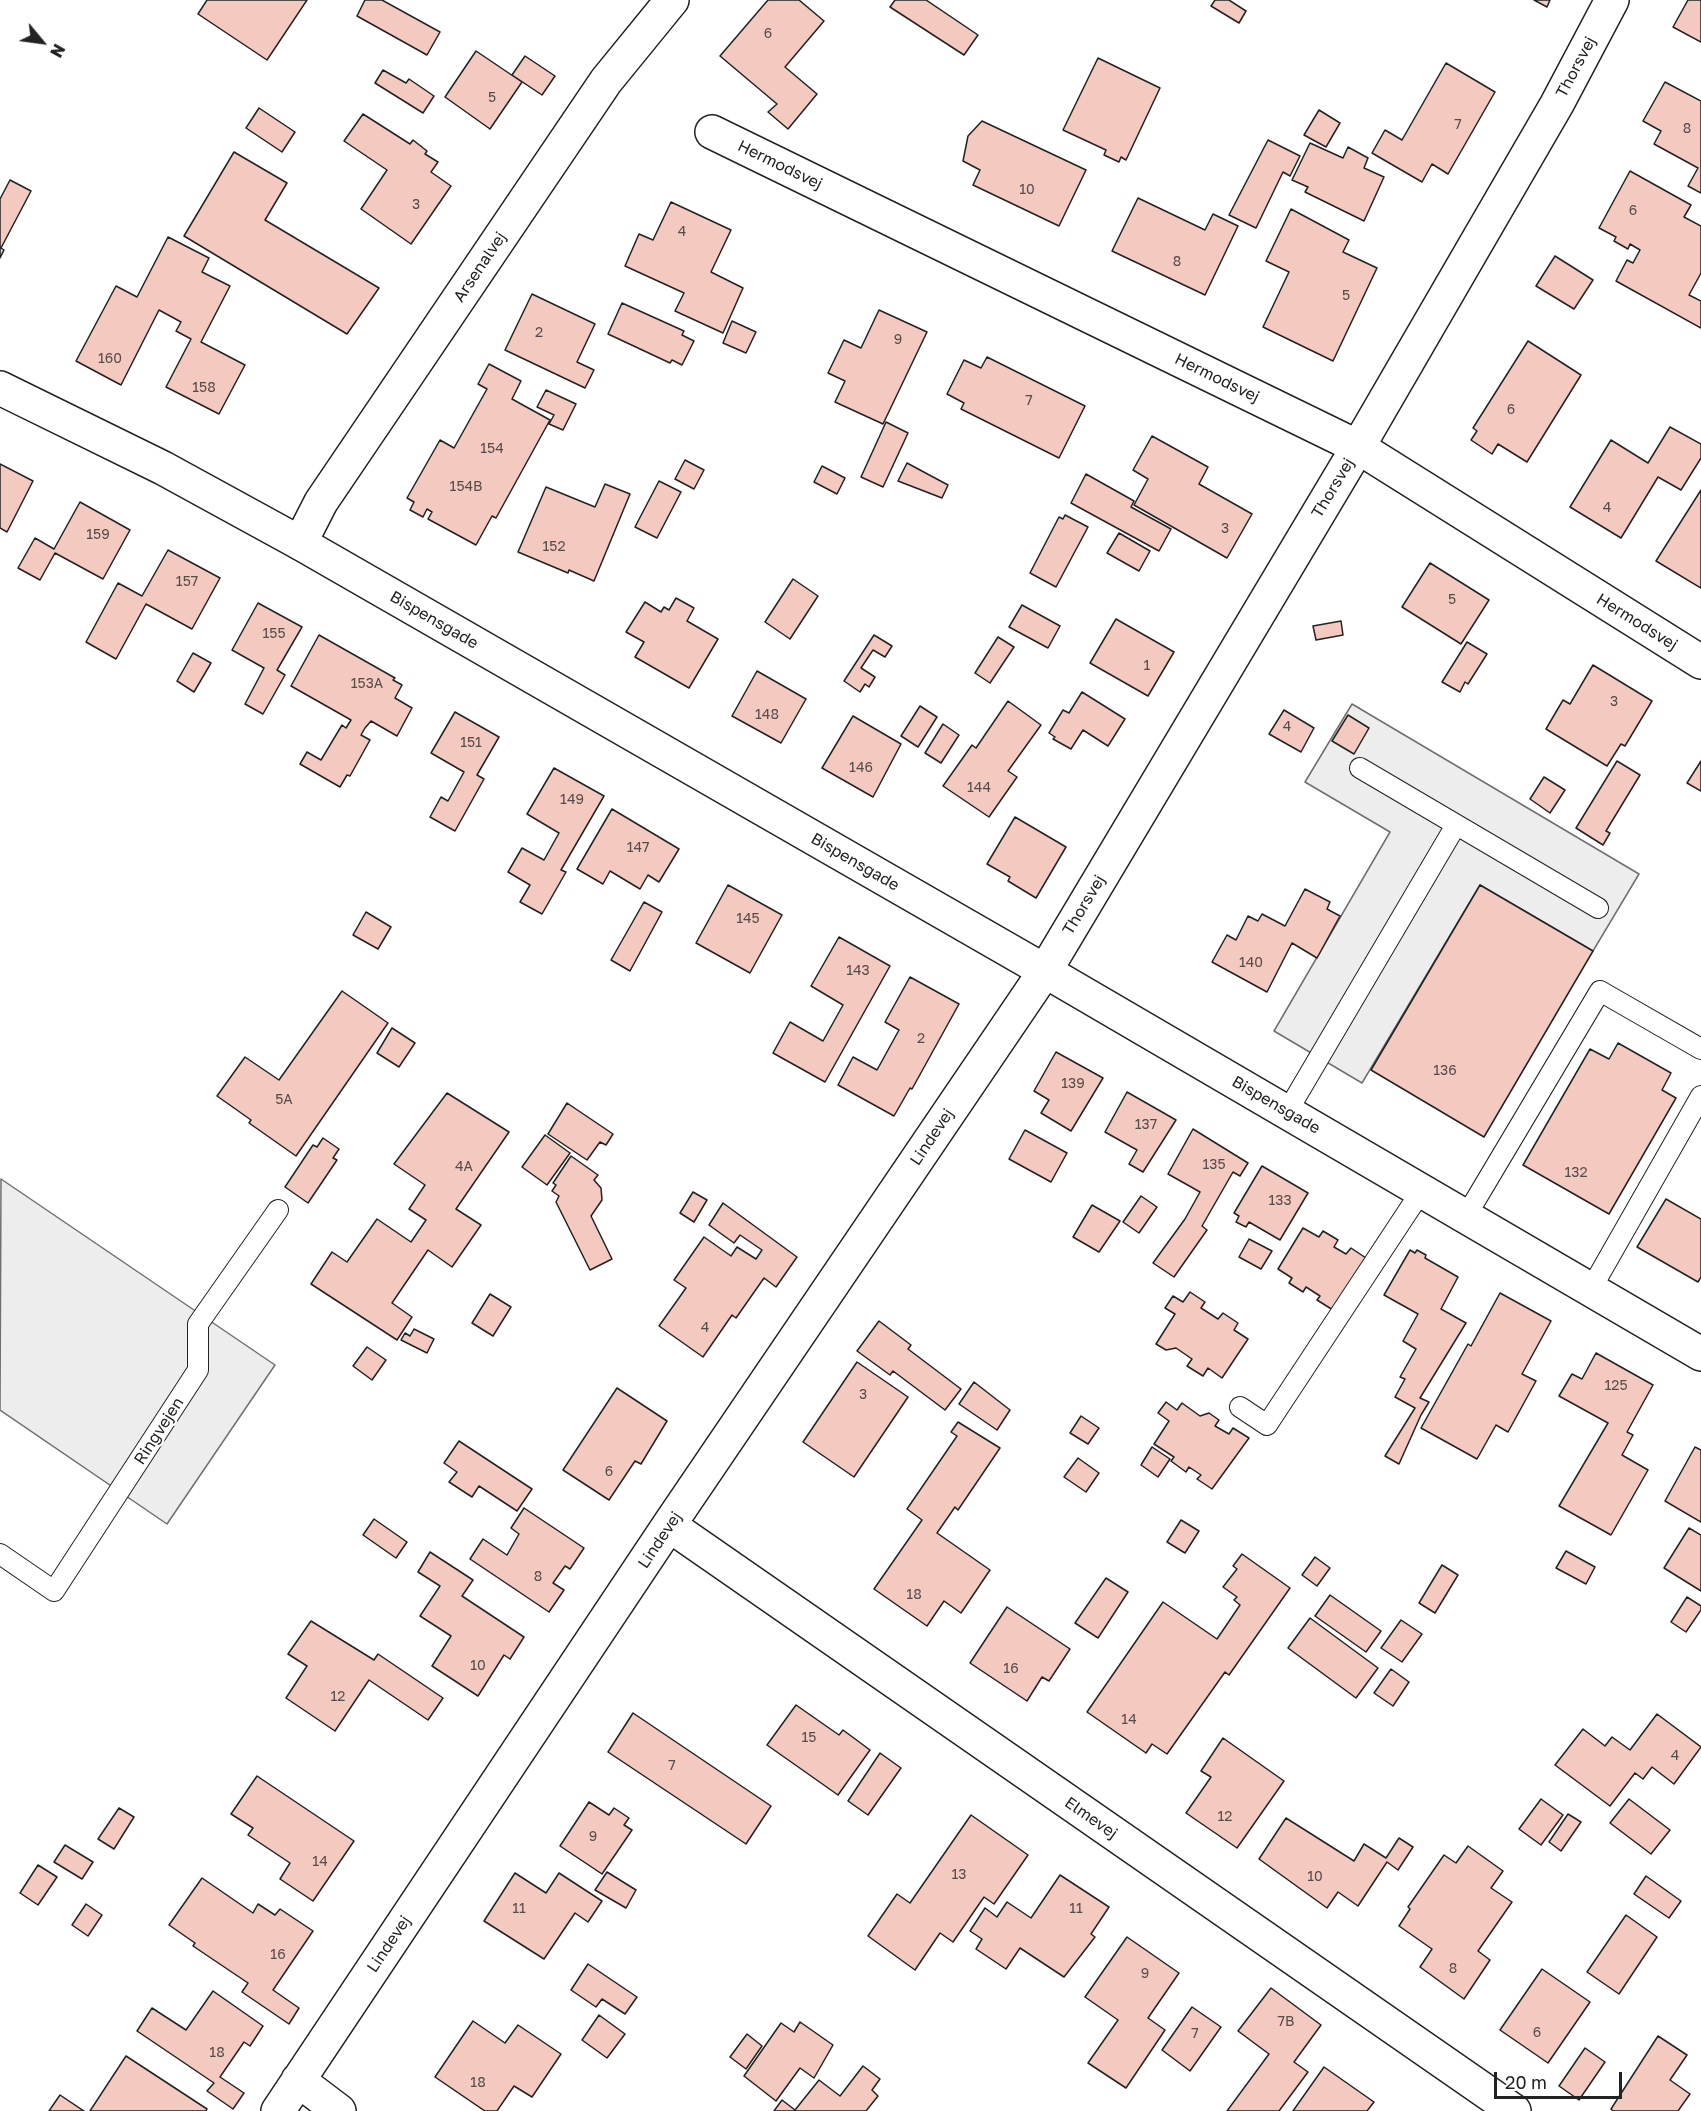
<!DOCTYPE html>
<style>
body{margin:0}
#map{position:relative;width:1701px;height:2111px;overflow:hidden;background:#fff;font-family:"Golos Text",sans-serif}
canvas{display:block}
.north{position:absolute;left:12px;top:12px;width:60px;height:60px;-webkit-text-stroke:4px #fff;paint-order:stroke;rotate:119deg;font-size:16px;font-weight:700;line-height:24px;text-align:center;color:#222}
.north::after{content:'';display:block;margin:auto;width:21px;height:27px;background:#222;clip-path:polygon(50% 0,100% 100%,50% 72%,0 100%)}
.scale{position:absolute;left:1494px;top:2072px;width:128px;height:27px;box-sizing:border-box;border:3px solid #222;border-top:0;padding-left:8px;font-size:18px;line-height:21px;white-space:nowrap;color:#222;-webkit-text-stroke:4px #fff;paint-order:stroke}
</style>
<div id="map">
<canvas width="1701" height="2111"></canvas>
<div class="north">N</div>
<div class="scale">20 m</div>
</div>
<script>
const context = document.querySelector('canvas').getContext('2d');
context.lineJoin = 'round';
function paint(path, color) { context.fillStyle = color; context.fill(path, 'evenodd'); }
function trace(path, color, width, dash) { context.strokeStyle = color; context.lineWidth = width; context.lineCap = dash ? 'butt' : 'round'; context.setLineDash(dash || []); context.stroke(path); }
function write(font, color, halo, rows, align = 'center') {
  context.font = font + ' "Golos Text",sans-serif'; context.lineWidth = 4.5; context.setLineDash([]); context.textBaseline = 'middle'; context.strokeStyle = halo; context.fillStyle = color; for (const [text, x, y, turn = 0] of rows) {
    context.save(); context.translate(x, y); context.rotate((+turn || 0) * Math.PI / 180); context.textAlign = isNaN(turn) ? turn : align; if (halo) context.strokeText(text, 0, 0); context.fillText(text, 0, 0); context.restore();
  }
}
const parking = new Path2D(`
 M1352 704 1639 874 1593 951 1480 885 1362 1083 1274 1031 1390 832 1305 782Z
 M1 1179 275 1365 167 1524 0 1410Z`);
const building = new Path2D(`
 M207 0H307L267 60 198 14Z
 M365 0H382L440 32 427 55 357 16Z
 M768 0H799L824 21 785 67 817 94 788 129 768 112 777 104 720 56Z
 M895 0H926L978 35 964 55 890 7Z
 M1215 0H1229L1246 11 1239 23 1211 6Z
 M1534 0H1550L1547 7Z
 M1688 0H1701V42L1673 27Z
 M476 51 522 82 490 129 445 97Z
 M525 56 555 76 542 95 512 75Z
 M1098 58 1160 88 1126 160 1121 157 1119 162 1104 155 1106 150 1063 130Z
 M1446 63 1495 92 1448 174 1432 164 1422 182 1372 153 1385 130 1402 140Z
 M383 70 406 83 409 79 434 96 423 113 375 83Z
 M1665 82 1701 101V193L1688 186 1698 168 1654 144 1661 131 1643 121Z
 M259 108 295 132 282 152 246 128Z
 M1319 110 1340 123 1326 147 1304 135Z
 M363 114 410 144 413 140 427 151 425 154 438 162 431 172 451 186 411 244 361 209 387 170 344 141Z
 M982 121 1086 170 1059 226 973 185 980 170 963 161 968 136Z
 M1268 140 1300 156 1290 176 1283 172 1256 228 1229 215Z
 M1310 143 1343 158 1348 147 1368 158 1364 168 1384 177 1364 221 1305 192 1308 187 1292 180Z
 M234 152 287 183 265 220 379 288 347 334 184 236Z
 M1630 171 1691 205 1684 217 1701 226V273L1689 295 1701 301V328L1616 281 1627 260 1633 263 1640 250 1630 244 1628 249 1614 241 1616 237 1599 228Z
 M10 180 31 191 1 248 4 250 0 258V199Z
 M1138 198 1205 230 1213 214 1238 226 1205 295 1112 251Z
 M671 202 731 230 711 272 743 288 723 333 675 311 684 293 625 266 639 234 653 240Z
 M1291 209 1349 240 1343 252 1377 268 1333 361 1263 327 1289 272 1266 261Z
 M168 237 209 258 202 272 230 286 201 342 245 365 219 414 166 387 191 339 176 331 181 322 159 310 121 385 76 361 116 286 137 297Z
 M1555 256 1593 280 1574 309 1536 286Z
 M532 294 595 324 577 362 594 370 585 388 505 350Z
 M622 303 684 331 682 335 694 341 682 365 672 360 670 363 608 334Z
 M879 310 927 332 883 424 835 402 845 381 828 373 844 340 861 348Z
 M732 321 756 332 746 353 723 343Z
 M1528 341 1581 375 1527 462 1498 444 1492 454 1471 440 1477 431 1473 428Z
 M987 357 1085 406 1059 458 961 409 964 403 947 394 964 360 981 368Z
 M489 364 521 381 512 399 550 420 496 518 492 516 476 545 428 519 432 512 427 509 423 517 410 510 414 502 407 498 440 440 454 448 487 389 478 384Z
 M546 390 576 404 563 430 549 424 554 415 537 407Z
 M886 422 908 433 883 487 861 477Z
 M1670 427 1701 444V458L1681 490 1658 477 1621 538 1570 507 1611 440 1648 463Z
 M1152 436 1208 467 1199 484 1252 514 1227 558 1134 505 1148 479 1133 470Z
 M685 460 704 470 694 489 675 479Z
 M907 463 948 485 942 498 898 481Z
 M0 464 33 481 7 532 0 528Z
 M822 466 845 478 837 494 814 482Z
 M1086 474 1134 501 1131 507 1171 529 1159 551 1071 503Z
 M659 481 681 492 657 538 635 527Z
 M605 484 630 494 594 581 569 570 568 573 518 552 546 487 595 507Z
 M1701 490V588L1656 561Z
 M80 502 130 530 103 579 55 553 40 580 18 568 35 538 54 549Z
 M1065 515 1088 527 1056 587 1030 573 1059 517 1063 519Z
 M1119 533 1150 551 1139 571 1107 553Z
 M168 550 220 578 192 629 146 604 116 659 86 642 118 583 142 596Z
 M1430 563 1489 600 1461 644 1402 607Z
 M793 579 818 596 790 639 765 622Z
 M676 598 694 608 687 621 718 639 689 688 635 657 644 642 626 632 645 602 661 612 664 607 669 610Z
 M258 603 302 627 277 670 285 675 263 714 245 704 264 668 232 650Z
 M1022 605 1060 626 1048 648 1009 627Z
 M1116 619 1174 652 1148 696 1090 663Z
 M1341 621 1343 635 1316 640 1313 626Z
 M319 635 395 678 393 680 402 685 395 698 412 708 397 736 371 721 365 728 361 735 370 740 350 776 347 775 340 787 300 764 307 752 321 760 342 725 346 728 351 720 291 686Z
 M874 635 892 646 885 657 873 650 861 668 875 677 869 687 865 684 860 692 844 681Z
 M998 637 1014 647 990 683 975 673Z
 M1467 642 1487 654 1468 684 1465 682 1460 692 1442 682Z
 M193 653 211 663 194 692 177 681Z
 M1593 665 1652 701 1625 746 1621 744 1607 766 1546 729 1563 700 1570 704Z
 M757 671 806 699 781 743 732 716Z
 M1082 692 1125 719 1108 746 1083 730 1071 749 1053 739 1055 737 1049 733 1063 710 1069 713Z
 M1008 701 1041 725 1008 771 1017 777 989 817 943 786 972 745 976 748Z
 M920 706 937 717 918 747 901 736Z
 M1284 710 1314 728 1301 752 1269 734Z
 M455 712 499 737 477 775 484 779 455 831 430 817 441 797 448 801 464 772 431 753Z
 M1348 715 1369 728 1354 754 1332 741Z
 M853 716 901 744 873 797 822 768Z
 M943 724 959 735 941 763 925 753Z
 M1617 761 1640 775 1606 831 1610 833 1603 845 1576 828Z
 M1701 761V791L1687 783Z
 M554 768 604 796 561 870 566 872 542 914 520 902 530 885 508 872 522 848 544 860 559 833 527 814Z
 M1544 777 1565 790 1550 813 1530 799Z
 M612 809 679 849 659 882 648 875 640 889 610 871 603 884 577 869Z
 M1015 817 1066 847 1036 898 1008 881 1010 877 987 864Z
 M728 885 782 915 750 973 696 943Z
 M1480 885 1593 951 1484 1137 1371 1070Z
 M1305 889 1330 902 1327 909 1340 916 1317 958 1292 943 1267 992 1212 962 1227 935 1236 940 1248 916 1258 921 1262 914 1285 926Z
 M644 902 662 912 630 971 611 960Z
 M366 912 391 927 378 949 353 935Z
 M839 937 890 966 825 1082 773 1053 790 1022 823 1041 843 1005 811 986Z
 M910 977 959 1004 912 1089 910 1088 894 1116 838 1085 853 1057 877 1070 899 1030 885 1022Z
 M342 991 388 1023 296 1156 249 1123 251 1120 217 1096 245 1057 279 1080Z
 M392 1028 415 1043 399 1067 377 1053Z
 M1618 1043 1671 1073 1662 1090 1676 1098 1609 1214 1523 1165 1590 1049 1609 1059Z
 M1056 1052 1103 1078 1071 1131 1041 1113 1049 1100 1034 1091Z
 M1127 1092 1176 1120 1143 1172 1129 1164 1137 1150 1105 1132Z
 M447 1093 509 1132 456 1209 481 1225 452 1267 428 1250 392 1303 412 1317 397 1340 311 1284 332 1252 347 1262 377 1219 411 1242 426 1220 409 1209 425 1185 394 1164Z
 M567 1103 613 1134 606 1145 600 1142 587 1160 548 1134Z
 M1193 1129 1248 1163 1240 1176 1233 1172 1202 1226 1207 1230 1174 1277 1153 1263 1185 1219 1200 1192 1168 1174Z
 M1025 1130 1067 1153 1051 1182 1009 1159Z
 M545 1135 570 1153 547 1185 522 1167Z
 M323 1138 339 1149 333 1158 337 1160 308 1203 285 1187 313 1145 317 1147Z
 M571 1156 598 1175 594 1180 601 1188 602 1200 591 1216 612 1259 590 1270 556 1202 559 1196 552 1191 556 1185 553 1183Z
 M1262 1166 1308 1193 1280 1240 1249 1222 1246 1227 1236 1222 1239 1216 1234 1213Z
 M693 1192 707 1200 694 1222 680 1213Z
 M1141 1196 1157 1207 1139 1233 1123 1222Z
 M1666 1199 1701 1219V1277L1698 1282 1637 1247Z
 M723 1203 797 1257 776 1287 764 1278 736 1318 732 1315 703 1357 659 1326 686 1288 674 1280 704 1237 731 1256 737 1247 756 1259 762 1250 740 1235 734 1243 709 1225Z
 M1092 1205 1120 1221 1099 1252 1073 1237Z
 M1303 1228 1319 1237 1323 1231 1338 1240 1334 1247 1346 1254 1351 1248 1366 1258 1333 1310 1317 1300 1320 1296 1306 1287 1303 1292 1289 1283 1292 1278 1278 1269Z
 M1249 1239 1272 1251 1261 1269 1239 1257Z
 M1410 1250 1415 1253 1417 1250 1426 1255 1425 1258 1458 1277 1441 1309 1466 1323 1420 1398 1429 1402 1421 1415 1399 1464 1385 1456 1415 1408 1395 1397 1405 1379 1400 1377 1416 1349 1403 1341 1418 1314 1384 1295Z
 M1190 1292 1205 1302 1201 1308 1218 1319 1223 1313 1238 1323 1234 1330 1248 1339 1222 1378 1208 1368 1203 1376 1187 1366 1192 1359 1176 1348 1166 1350 1156 1344 1175 1314 1165 1308 1173 1296 1183 1302Z
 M1500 1293 1551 1321 1522 1374 1536 1381 1508 1432 1496 1425 1477 1459 1421 1428 1468 1344 1471 1346Z
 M490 1294 511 1307 493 1336 472 1323Z
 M879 1321 911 1345 908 1349 961 1389 945 1410 893 1371 890 1375 857 1351Z
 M414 1329 434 1339 427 1353 401 1340 405 1333 410 1336Z
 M367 1347 386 1360 372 1380 353 1366Z
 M1596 1353 1653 1385 1627 1432 1633 1435 1622 1455 1648 1470 1611 1535 1559 1506 1608 1423 1559 1396 1572 1374 1582 1379Z
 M857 1362 908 1397 854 1477 803 1442Z
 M974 1382 1010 1410 997 1430 959 1404Z
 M617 1388 667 1421 641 1464 635 1461 609 1500 563 1470Z
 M1166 1402 1177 1410 1182 1403 1200 1416 1209 1413 1219 1420 1215 1426 1229 1434 1233 1428 1249 1438 1212 1489 1197 1479 1201 1475 1189 1467 1186 1472 1171 1461 1174 1457 1154 1444 1169 1421 1158 1413Z
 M1081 1416 1099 1428 1088 1444 1070 1433Z
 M958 1422 1000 1448 958 1510 955 1507 937 1533 990 1570 961 1613 944 1601 927 1626 874 1589 922 1520 907 1509 957 1436 951 1432Z
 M459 1441 532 1489 517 1511 479 1486 472 1497 449 1482 457 1472 444 1463Z
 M1152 1447 1170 1459 1158 1477 1141 1465Z
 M1695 1447 1701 1450V1522L1665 1501Z
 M1078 1458 1099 1473 1086 1492 1064 1477Z
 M524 1508 584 1548 570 1569 565 1566 553 1583 564 1590 549 1612 470 1559 483 1539 507 1555 519 1534 511 1528Z
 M374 1519 407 1542 396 1558 363 1535Z
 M1181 1520 1199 1531 1185 1553 1167 1542Z
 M1689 1528 1701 1535V1591L1664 1568Z
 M1566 1551 1595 1567 1586 1584 1556 1568Z
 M430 1552 473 1580 462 1596 524 1637 510 1659 504 1655 478 1696 432 1666 451 1636 420 1616 440 1586 418 1572Z
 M1242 1554 1290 1588 1229 1675 1225 1672 1167 1754 1152 1744 1146 1753 1087 1712 1163 1602 1217 1639 1240 1605 1234 1600 1237 1597 1223 1587 1237 1569 1233 1566Z
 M1315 1557 1330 1568 1317 1586 1302 1575Z
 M1442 1565 1458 1575 1435 1613 1419 1603Z
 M1106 1578 1128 1592 1098 1638 1075 1623Z
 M1330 1595 1381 1631 1366 1652 1315 1616Z
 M1687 1597 1701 1606V1610L1686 1632 1671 1622Z
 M1007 1607 1070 1649 1049 1681 1042 1677 1027 1701 970 1663Z
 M1310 1618 1378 1668 1356 1698 1288 1648Z
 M1401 1620 1422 1634 1402 1662 1381 1648Z
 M311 1621 374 1660 378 1654 443 1698 428 1720 369 1680 335 1731 286 1698 307 1666 288 1654Z
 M1391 1669 1409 1682 1393 1706 1374 1693Z
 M796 1705 839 1735 843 1730 870 1750 838 1795 767 1745Z
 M633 1713 771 1806 746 1844 608 1752Z
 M1657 1714 1701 1747 1674 1784 1652 1767 1643 1779 1635 1773 1610 1806 1555 1765 1583 1729 1605 1746 1612 1737 1630 1750Z
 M1223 1738 1284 1781 1237 1848 1186 1813 1211 1777 1201 1771Z
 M880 1753 901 1768 868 1815 848 1801Z
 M257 1776 354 1841 313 1901 280 1879 290 1863 248 1835 253 1828 231 1814Z
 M1541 1799 1563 1815 1541 1845 1519 1829Z
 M1629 1799 1670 1830 1651 1854 1610 1823Z
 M589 1802 609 1815 614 1808 629 1818 624 1825 632 1830 602 1874 560 1846Z
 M119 1808 134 1817 114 1849 98 1839Z
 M1568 1814 1581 1822 1561 1851 1549 1842Z
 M971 1815 1028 1855 994 1904 984 1897 953 1942 940 1933 915 1970 868 1936 897 1894 910 1903Z
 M1286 1818 1354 1861 1364 1844 1386 1858 1399 1838 1413 1847 1398 1870 1387 1862 1358 1906 1338 1892 1327 1908 1259 1859Z
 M65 1845 93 1862 82 1879 54 1862Z
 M1468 1846 1503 1871 1491 1888 1512 1902 1478 1951 1490 1960 1464 1999 1420 1967 1432 1949 1399 1926 1410 1909 1408 1907 1444 1855 1456 1863Z
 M38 1865 57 1877 38 1905 20 1893Z
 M607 1872 636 1890 626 1908 595 1890Z
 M515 1873 546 1893 559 1873 602 1901 588 1922 575 1913 544 1959 484 1921Z
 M1060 1875 1109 1907 1091 1934 1095 1937 1064 1977 1020 1948 1006 1969 976 1949 982 1939 970 1931 985 1908 997 1917 1007 1902 1031 1918Z
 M1646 1876 1681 1901 1669 1918 1634 1894Z
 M202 1878 253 1913 258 1904 275 1915 280 1909 313 1931 273 1990 299 2008 289 2024 242 1992 248 1983 193 1946 195 1943 169 1925Z
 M86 1904 102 1915 88 1936 72 1925Z
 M1626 1915 1657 1937 1619 1994 1587 1972Z
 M1127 1937 1179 1973 1148 2018 1165 2030 1126 2088 1088 2063 1118 2020 1085 1997Z
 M588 1964 637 1997 625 2014 602 1999 596 2007 571 1990Z
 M1542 1969 1590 2002 1548 2063 1500 2030Z
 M1271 1988 1321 2025 1294 2062 1308 2072 1279 2111H1227L1269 2054 1238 2031Z
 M213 1991 263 2026 250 2046 244 2042 220 2077 244 2093 233 2109 207 2091 214 2083 137 2031 152 2008 186 2030Z
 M1192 2007 1221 2027 1190 2071 1162 2050Z
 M599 2015 625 2034 607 2058 582 2040Z
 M473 2021 505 2043 518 2025 561 2054 532 2097 514 2086 497 2111H485L435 2077Z
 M800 2022 833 2045 814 2078 800 2068 776 2101 744 2076 781 2023 794 2032Z
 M747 2034 762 2046 746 2069 730 2057Z
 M1658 2036 1687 2055 1670 2080 1690 2094 1678 2111H1613L1611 2109Z
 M1585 2048 1605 2062 1579 2100 1559 2086Z
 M126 2056 207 2109 206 2111H90Z
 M863 2066 880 2079 872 2090 878 2096 866 2111H774L782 2100 795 2110 819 2080 840 2096Z
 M1324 2067 1374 2102 1367 2111H1293Z
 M60 2095 84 2111H49Z`);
const lane = new Path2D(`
 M1360 768 1598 908
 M1287 1112 1456 825
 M1466 1216 1600 991 1701 1049
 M1591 1289 1701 1096
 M1240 1407 1267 1425 1422 1190
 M0 1554 54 1591 198 1370V1324L278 1210`);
const street = new Path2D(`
 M712 132 1358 447 1701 662
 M300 543 321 502 606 81 672 0
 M669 1525 1514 2111
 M298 2080 339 2111
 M278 2111 669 1525 1045 971 1358 447 1557 104 1612 0`);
const secondary = new Path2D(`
 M0 388 163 468 300 543 1045 971 1701 1354`);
const numberNames = [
 ["6",768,34],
 ["5",492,98],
 ["7",1458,125],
 ["8",1687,129],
 ["10",1027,190],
 ["3",416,205],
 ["6",1633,211],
 ["4",682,232],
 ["8",1177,262],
 ["5",1346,296],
 ["2",539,333],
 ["9",898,340],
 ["160",110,359],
 ["158",204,388],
 ["7",1029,401],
 ["6",1511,410],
 ["154",492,449],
 ["154B",466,487],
 ["4",1607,508],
 ["3",1225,529],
 ["159",98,535],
 ["152",554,547],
 ["157",187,582],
 ["5",1452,600],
 ["155",274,634],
 ["1",1147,666],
 ["153A",367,684],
 ["3",1614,702],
 ["148",767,715],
 ["4",1287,727],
 ["151",471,743],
 ["146",861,768],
 ["144",979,788],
 ["149",572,800],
 ["147",638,848],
 ["145",748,919],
 ["140",1251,963],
 ["143",858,971],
 ["2",921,1039],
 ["136",1445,1071],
 ["139",1073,1084],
 ["5A",284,1100],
 ["137",1146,1125],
 ["135",1214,1165],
 ["4A",464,1167],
 ["132",1576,1173],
 ["133",1280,1201],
 ["4",705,1328],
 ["125",1616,1386],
 ["3",863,1395],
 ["6",609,1472],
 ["8",538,1577],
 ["18",914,1595],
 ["10",478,1666],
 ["16",1011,1669],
 ["12",338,1697],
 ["14",1129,1720],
 ["15",809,1738],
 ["4",1675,1756],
 ["7",672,1766],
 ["12",1225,1817],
 ["9",593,1837],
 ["14",320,1862],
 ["13",959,1875],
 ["10",1315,1877],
 ["11",519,1909],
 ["11",1076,1909],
 ["16",278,1955],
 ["8",1453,1969],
 ["9",1145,1974],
 ["7B",1286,2022],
 ["6",1537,2033],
 ["7",1195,2034],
 ["18",217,2053],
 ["18",478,2083]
];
const streetNames = [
 ["Thorsvej",1576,67,-62],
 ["Hermodsvej",780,165,26],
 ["Arsenalvej",480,267,-56],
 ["Hermodsvej",1217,378,26],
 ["Thorsvej",1333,488,-59],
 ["Bispensgade",434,620,30],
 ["Hermodsvej",1637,622,32],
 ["Bispensgade",855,862,30],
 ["Thorsvej",1084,905,-59],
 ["Bispensgade",1276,1105,30],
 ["Lindevej",932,1137,-56],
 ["Ringvejen",159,1431,-57],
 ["Lindevej",660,1540,-56],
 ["Elmevej",1091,1818,35],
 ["Lindevej",389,1944,-56]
];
paint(parking, '#ededed');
trace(parking, '#6f6f6f', 1.5);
paint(building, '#f3c9c0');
trace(building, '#222', 1.5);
trace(lane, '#222', 22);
trace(street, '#222', 36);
trace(secondary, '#222', 36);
trace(lane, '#fff', 20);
trace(street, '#fff', 33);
trace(secondary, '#fff', 33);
write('14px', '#564c4a', null, numberNames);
write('16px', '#222', '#fff', streetNames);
</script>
